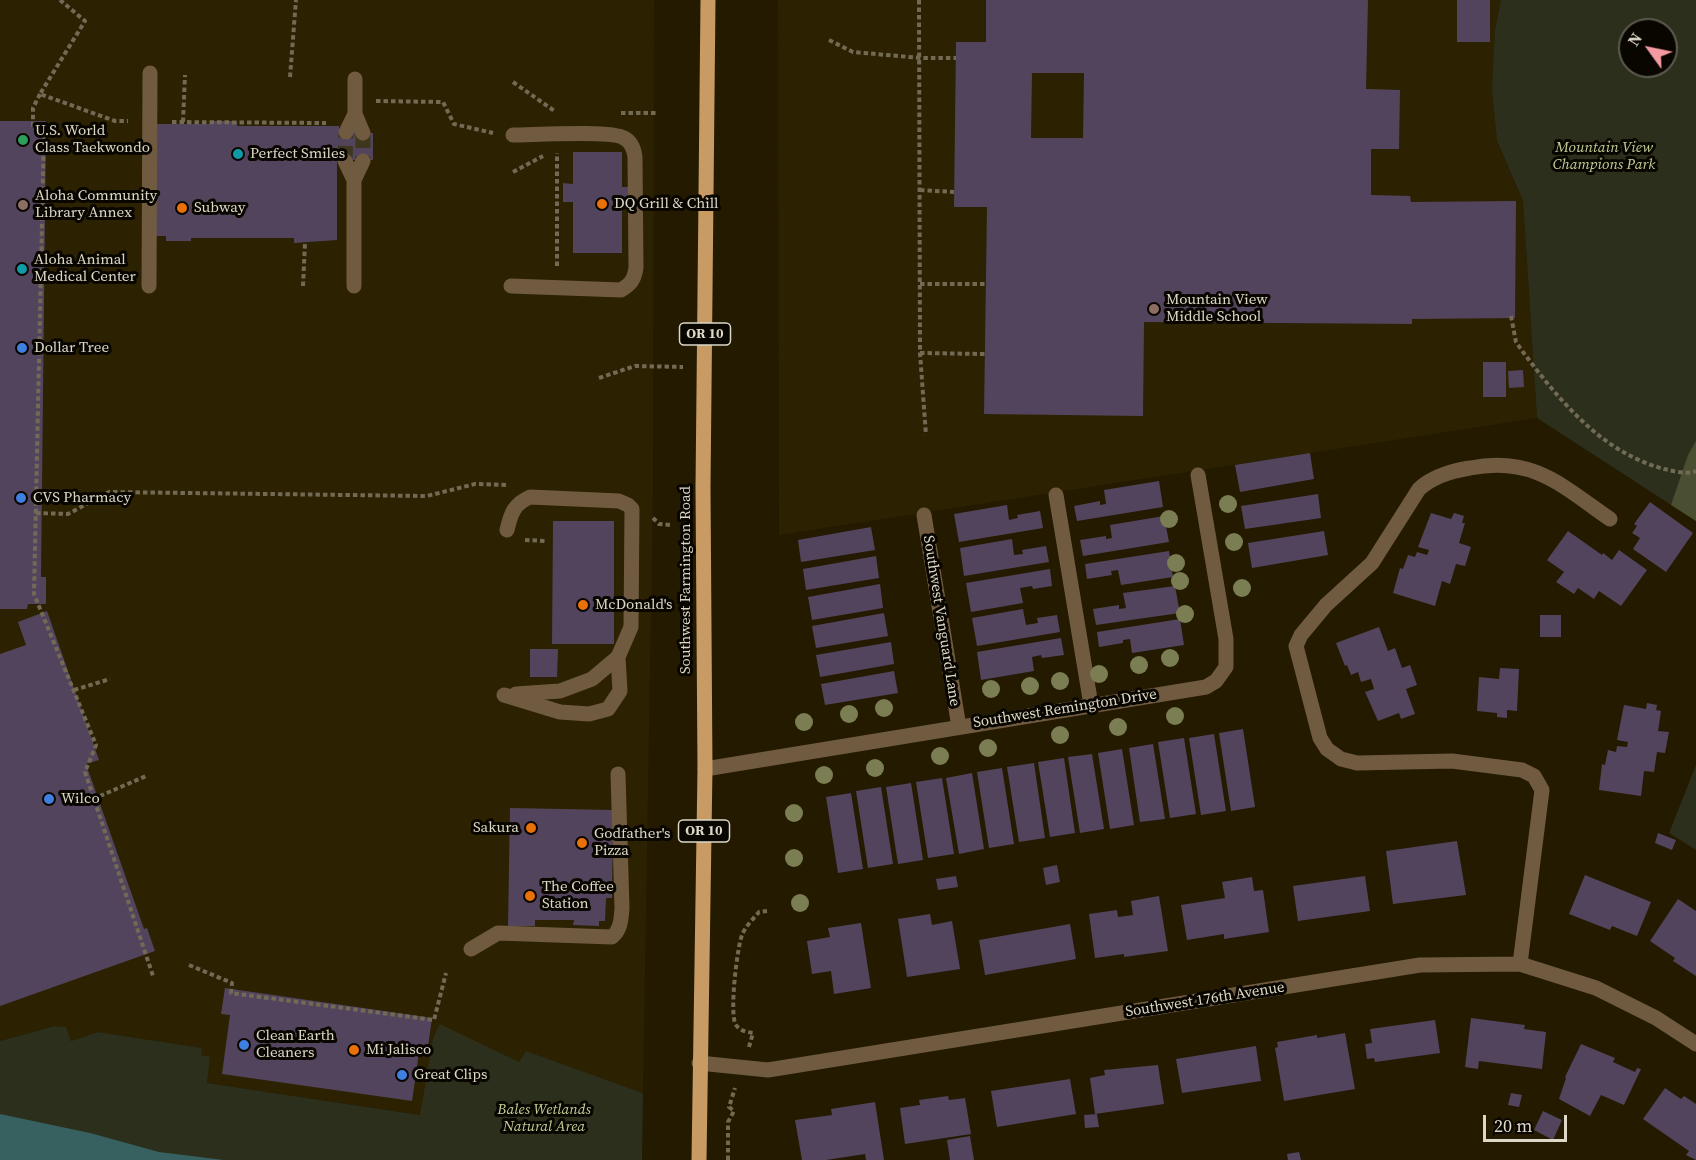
<!DOCTYPE html>
<style>
body{margin:0}
#map{position:relative;width:1696px;height:1160px;overflow:hidden;background:#231a00;font-family:"Source Serif 4",serif}
canvas{display:block}
.north{position:absolute;left:1618px;top:18px;width:60px;height:60px;box-sizing:border-box;background:#090600;border:2px solid #5d5a50;border-radius:50%;rotate:303deg;font-size:16px;font-weight:700;line-height:24px;text-align:center;color:#dcd7c7}
.north::after{content:'';display:block;margin:auto;width:21px;height:27px;background:#f49aa0;clip-path:polygon(50% 0,100% 100%,50% 72%,0 100%)}
.scale{position:absolute;left:1483px;top:1115px;width:84px;height:27px;box-sizing:border-box;border:3px solid #dcd7c7;border-top:0;padding-left:8px;font-size:18px;line-height:21px;white-space:nowrap;color:#dcd7c7;-webkit-text-stroke:4px #090600;paint-order:stroke}
</style>
<div id="map">
<canvas width="1696" height="1160"></canvas>
<div class="north">N</div>
<div class="scale">20 m</div>
</div>
<script>
const context = document.querySelector('canvas').getContext('2d');
context.lineJoin = 'round';
function paint(path, color) { context.fillStyle = color; context.fill(path, 'evenodd'); }
function trace(path, color, width, dash) { context.strokeStyle = color; context.lineWidth = width; context.lineCap = dash ? 'butt' : 'round'; context.setLineDash(dash || []); context.stroke(path); }
function write(font, color, halo, rows, align = 'center') {
  context.font = font + ' "Source Serif 4",serif'; context.lineWidth = 6; context.setLineDash([]); context.textBaseline = 'middle'; context.strokeStyle = halo; context.fillStyle = color; for (const [text, x, y, turn = 0] of rows) {
    context.save(); context.translate(x, y); context.rotate((+turn || 0) * Math.PI / 180); context.textAlign = isNaN(turn) ? turn : align; if (halo) context.strokeText(text, 0, 0); context.fillText(text, 0, 0); context.restore();
  }
}
const built = new Path2D(`
 M0 0H654L653 491 643 1093 526 1051 519 1063 440 1025 433 1038 421 1115 206 1083 210 1058 200 1055 201 1048 98 1032 71 1041 55 1026 0 1041Z
 M778 0H1501L1495 31 1497 142 1523 201 1537 418 779 535Z`);
const green = new Path2D(`
 M1501 0H1696V521L1537 418 1523 201 1497 141 1492 89 1495 30ZM1630 30H1666V66H1630Z
 M1696 765V850L1669 833Z
 M440 1024 519 1062 526 1051 643 1093 642 1160H0V1041L55 1026 66 1027 71 1041 98 1032 202 1048 201 1055 210 1057 207 1083 420 1115 433 1038Z`);
const forest = new Path2D(`
 M1696 441V521L1671 505 1688 455Z`);
const water = new Path2D(`
 M0 1114 90 1133 159 1152 224 1160H0Z`);
const building = new Path2D(`
 M986 0H1368L1366 89 1400 90 1399 149H1371V195L1410 196 1411 202 1516 201 1515 318 1412 319V324L1144 322 1143 416 984 414 987 207H954L956 42H986ZM1032 73H1084L1083 138H1031Z
 M1457 0H1490V42H1457Z
 M0 121H46L41 577H46V604H28L27 609H0Z
 M211 121H237V126H339V132L373 133V160H337V240L294 243V238H191V241H166V236H156V124H211Z
 M573 152H622V187H630V207H622V253H573V202H563V183L573 184Z
 M1483 362H1506V397H1483Z
 M1523 370 1524 387 1509 388 1508 371Z
 M1310 453 1314 479 1240 492 1235 465Z
 M1159 481 1163 507 1077 521 1074 506 1100 501V505L1106 504 1104 490Z
 M1318 494 1321 518 1245 529 1241 506Z
 M1650 502 1693 533 1666 572 1633 549 1640 538 1632 533 1637 526 1634 524Z
 M1007 505 1009 520 1018 518 1017 515 1040 511 1043 528 959 542 954 514Z
 M1431 513 1451 519 1454 513 1464 516 1462 523H1465L1459 543 1471 547 1465 566 1456 564 1450 584 1442 581 1435 606 1393 593 1400 568 1403 569 1408 555 1415 557 1417 552 1427 555 1429 550 1418 547Z
 M1164 516 1169 542 1083 556 1080 540 1106 536V539L1112 538 1110 525Z
 M553 521H614V644H552Z
 M871 527 875 550 801 562 798 540Z
 M1324 531 1328 555 1252 568 1248 543Z
 M1568 531 1602 555 1603 553 1612 560 1619 550 1647 570 1621 606 1599 591 1594 599 1578 588 1574 594 1556 582 1564 572 1547 560Z
 M1012 539 1014 555 1023 554 1022 550 1046 546 1049 562 964 576 960 548Z
 M1169 551 1173 577 1121 585 1118 570 1111 571 1112 575 1087 579 1085 564Z
 M876 556 879 578 806 590 803 569Z
 M1050 569 1052 586 1033 589 1032 586 1020 588 1023 603 971 612 966 583Z
 M880 584 883 608 812 620 808 597Z
 M1175 586 1180 613 1096 625 1093 609 1119 605V609L1126 608 1123 593Z
 M1023 609 1026 625 1038 623 1037 618 1057 615 1060 632 977 646 972 618Z
 M47 611 99 760 86 764 144 929 147 928 155 951 0 1006V654L26 645 18 622Z
 M884 613 888 636 816 648 812 626Z
 M1540 615H1561V637H1540Z
 M1180 619 1184 645 1132 653 1130 639 1123 640V643L1099 647 1097 632Z
 M1379 627 1388 651 1395 648 1402 668 1410 665 1417 685 1406 689 1415 714 1401 719 1399 713 1378 721 1365 692 1374 689 1371 679 1361 682 1358 672 1351 675 1347 665 1345 666 1336 643Z
 M1061 638 1064 655 1042 658 1041 655 1032 657 1034 671 981 680 977 652Z
 M891 642 894 664 820 677 816 655Z
 M530 649H558L557 677H530Z
 M1500 668 1519 669 1517 711 1507 710V718L1497 717V713L1477 711 1479 677 1499 679Z
 M894 671 898 693 825 705 821 684Z
 M1647 703 1657 705 1656 710 1661 711 1658 731 1669 732 1665 753 1657 752 1654 772 1644 771 1641 796 1599 790 1602 764 1605 765 1608 750 1616 752 1617 746 1627 747 1628 742 1617 740 1624 705 1646 709Z
 M1243 729 1255 807 1231 811 1219 733Z
 M1214 734 1226 811 1201 815 1189 738Z
 M1184 738 1196 814 1170 818 1158 742Z
 M1153 744 1165 819 1140 822 1129 748Z
 M1122 749 1134 825 1110 829 1098 753Z
 M1092 754 1104 829 1080 833 1068 757Z
 M1064 758 1075 833 1050 837 1038 762Z
 M1034 763 1045 838 1019 842 1007 767Z
 M1002 768 1014 844 989 848 977 772Z
 M972 773 984 849 959 854 946 778Z
 M942 778 954 854 928 858 916 782Z
 M911 783 923 860 898 864 886 787Z
 M881 787 893 864 868 868 856 791Z
 M851 793 863 869 838 873 826 797Z
 M510 808 613 810 612 898H606L605 921H599V926L573 925 574 920H535V926H508Z
 M1658 833 1676 840 1672 850 1655 843Z
 M1457 841 1466 895 1393 904 1386 851Z
 M1057 865 1060 882 1046 885 1043 868Z
 M1585 875 1651 902 1637 936 1612 926 1610 930 1569 914Z
 M956 876 958 887 938 890 936 879Z
 M1365 876 1370 911 1298 921 1293 886Z
 M1252 877 1254 891 1263 890 1269 932 1224 939V934L1187 940 1181 905 1225 898 1222 882Z
 M1159 896 1168 951 1124 957V954L1095 958 1089 914 1117 910 1118 917 1133 915 1131 901Z
 M1678 899 1696 911V976L1673 961 1675 958 1650 941Z
 M930 914 932 925 952 921 960 969 907 977 898 919Z
 M861 923 871 988 834 994 831 971 812 974 807 941 830 937 828 928Z
 M1070 924 1076 959 985 975 979 940Z
 M225 988 432 1018 427 1054 419 1053 412 1101 222 1074 230 1015 221 1014Z
 M1471 1018 1525 1025 1524 1029 1546 1032 1542 1069 1479 1061 1478 1069 1465 1067Z
 M1435 1020 1440 1053 1375 1062 1374 1058 1367 1059 1365 1044 1372 1043 1370 1029Z
 M1345 1033 1355 1089 1284 1101 1275 1048 1278 1047 1277 1042 1317 1035V1038Z
 M1581 1044 1615 1058 1613 1062 1635 1072 1637 1068 1641 1069 1624 1105 1601 1095 1590 1116 1559 1099 1566 1078 1565 1077Z
 M1256 1046 1261 1081 1182 1093 1176 1059Z
 M1158 1065 1164 1104 1095 1114 1090 1078 1105 1075 1104 1070Z
 M1070 1079 1076 1114 997 1127 991 1091Z
 M1665 1088 1681 1099 1684 1096 1696 1104V1160L1686 1155 1689 1151 1643 1119Z
 M1511 1093 1522 1095 1519 1107 1508 1105Z
 M948 1096 949 1100 965 1098 971 1134 905 1144 900 1108 920 1105 919 1100Z
 M875 1102 884 1160H866L865 1154 826 1160H802L795 1120 832 1115 831 1109Z
 M1543 1111 1562 1120 1553 1140 1534 1130Z
 M1097 1114 1099 1127 1085 1128 1084 1115Z
 M970 1136 974 1160H950L947 1140Z
 M1299 1152 1301 1160H1288L1287 1154Z`);
const minorTunnel = new Path2D(`
 M363 133V161
 M345 161 346 132`);
const path = new Path2D(`
 M60 0 85 21 40 94 115 121H128
 M919 0 920 353 926 435
 M829 40 853 52 921 58H956
 M290 77 296 0
 M513 82 556 112
 M40 94 33 108V129H44L34 594 96 745 85 772 153 976
 M376 101 443 102 454 124 493 133
 M621 113H656
 M172 122 326 123
 M183 122 185 75
 M513 172 543 156
 M920 190 954 192
 M557 266V153
 M920 284H986
 M303 286 305 243
 M1511 316 1516 342 1523 352C1560 401 1601 452 1664 469 1674 471 1686 475 1696 471
 M920 353 985 354
 M599 378 635 366 683 367
 M36 513 68 514 109 492 427 496 475 484 509 485
 M653 518 659 524 670 525
 M525 540 547 541
 M74 690 110 679
 M93 799 146 776
 M189 965 232 983 231 993 434 1020 446 973
 M749 1047 753 1033C747 1032 740 1031 736 1025 729 1015 737 948 742 935 745 927 753 919 759 912L767 911
 M728 1160V1122L734 1111 729 1107 735 1088`);
const minor = new Path2D(`
 M355 79V114L363 133
 M346 132 355 114
 M345 161 354 180V286
 M354 180 363 161
 M149 286 150 73
 M511 286 621 290C631 284 634 280 636 268L635 157C634 149 632 142 624 138 611 130 533 135 513 135
 M1056 495 1091 705
 M924 515 959 727
 M516 694 560 691 592 679 618 657
 M504 695 560 712 589 714 608 709 620 691 618 657 631 627 632 509 628 505 619 501 530 497C514 504 511 513 507 530
 M705 769 1206 687 1216 681 1226 667V639L1198 475
 M471 949 498 933 612 937C621 929 621 920 622 908L618 774
 M1520 964 1542 790 1534 776 1522 770 1452 761 1357 763 1341 759 1327 749 1320 738 1296 646 1301 635 1326 605 1372 563 1419 489C1433 476 1451 471 1470 468 1533 456 1561 485 1610 519
 M699 1063 768 1070 1420 965 1520 964 1596 988 1656 1018 1696 1044`);
const major = new Path2D(`
 M699 1160 705 769 703 487 708 0`);
const trees = [
 [1228,504],
 [1169,519],
 [1234,542],
 [1176,563],
 [1180,581],
 [1242,588],
 [1185,614],
 [1170,658],
 [1139,665],
 [1099,674],
 [1060,681],
 [1030,686],
 [991,689],
 [884,708],
 [849,714],
 [1175,716],
 [804,722],
 [1118,727],
 [1060,735],
 [988,748],
 [940,756],
 [875,768],
 [824,775],
 [794,813],
 [794,858],
 [800,903]
];
const markers = [
 [23,140,6,"#2e9e5b"],
 [238,154,6,"#0f9aa8"],
 [602,204,6,"#e8710a"],
 [23,205,6,"#8d6e63"],
 [182,208,6,"#e8710a"],
 [22,269,6,"#0f9aa8"],
 [1154,309,6,"#8d6e63"],
 [22,348,6,"#3f7fe0"],
 [21,498,6,"#3f7fe0"],
 [583,605,6,"#e8710a"],
 [49,799,6,"#3f7fe0"],
 [531,828,6,"#e8710a"],
 [582,843,6,"#e8710a"],
 [530,896,6,"#e8710a"],
 [244,1045,6,"#3f7fe0"],
 [354,1050,6,"#e8710a"],
 [402,1075,6,"#3f7fe0"]
];
const shields = [
 [705,334,51],
 [704,831,51]
];
const shieldNames = [
 ["OR 10",705,334],
 ["OR 10",704,831]
];
const poiNames = [
 ["U.S. World",35,131],
 ["Class Taekwondo",35,148],
 ["Perfect Smiles",250,154],
 ["Aloha Community",35,196],
 ["Library Annex",35,213],
 ["DQ Grill & Chill",614,204],
 ["Subway",194,208],
 ["Aloha Animal",34,260],
 ["Medical Center",34,277],
 ["Mountain View",1166,300],
 ["Middle School",1166,317],
 ["Dollar Tree",34,348],
 ["CVS Pharmacy",33,498],
 ["McDonald's",595,605],
 ["Wilco",61,799],
 ["Sakura",519,828,"right"],
 ["Godfather's",594,834],
 ["Pizza",594,851],
 ["The Coffee",542,887],
 ["Station",542,904],
 ["Clean Earth",256,1036],
 ["Cleaners",256,1053],
 ["Mi Jalisco",366,1050],
 ["Great Clips",414,1075]
];
const parkNames = [
 ["Mountain View",1604,148],
 ["Champions Park",1604,165],
 ["Bales Wetlands",544,1110],
 ["Natural Area",544,1127]
];
const streetNames = [
 ["Southwest Farmington Road",686,580,-90],
 ["Southwest Vanguard Lane",941,621,81],
 ["Southwest Remington Drive",1065,709,-9],
 ["Southwest 176th Avenue",1205,1000,-9]
];
paint(built, '#2c2100');
paint(green, '#2b2f1b');
paint(forest, '#4a4f32');
paint(water, '#376061');
paint(building, '#53445e');
trace(minorTunnel, '#3f361e', 15, [15, 8]);
trace(path, '#726a54', 4, [4.5, 3]);
trace(minor, '#705b41', 15);
trace(major, '#c79b63', 15);
context.fillStyle = '#7b7d52';
for (const [x, y] of trees) { context.beginPath(); context.arc(x, y, 9, 0, 2 * Math.PI); context.fill(); }
for (const [x, y, r, color] of markers) { const dot = new Path2D(); dot.arc(x, y, r, 0, 2 * Math.PI); context.fillStyle = color; context.fill(dot); trace(dot, '#090600', 2); }
for (const [x, y, w] of shields) { const box = new Path2D(); box.roundRect(x - w / 2, y - 11, w, 22, 4.5); context.fillStyle = '#090600'; context.fill(box); trace(box, '#dcd7c7', 1.5); }
write('bold 14px', '#dcd7c7', null, shieldNames);
write('15px', '#dcd7c7', '#090600', poiNames, 'left');
write('italic 15px', '#c3ce95', '#090600', parkNames);
write('15px', '#dcd7c7', '#090600', streetNames);
</script>
